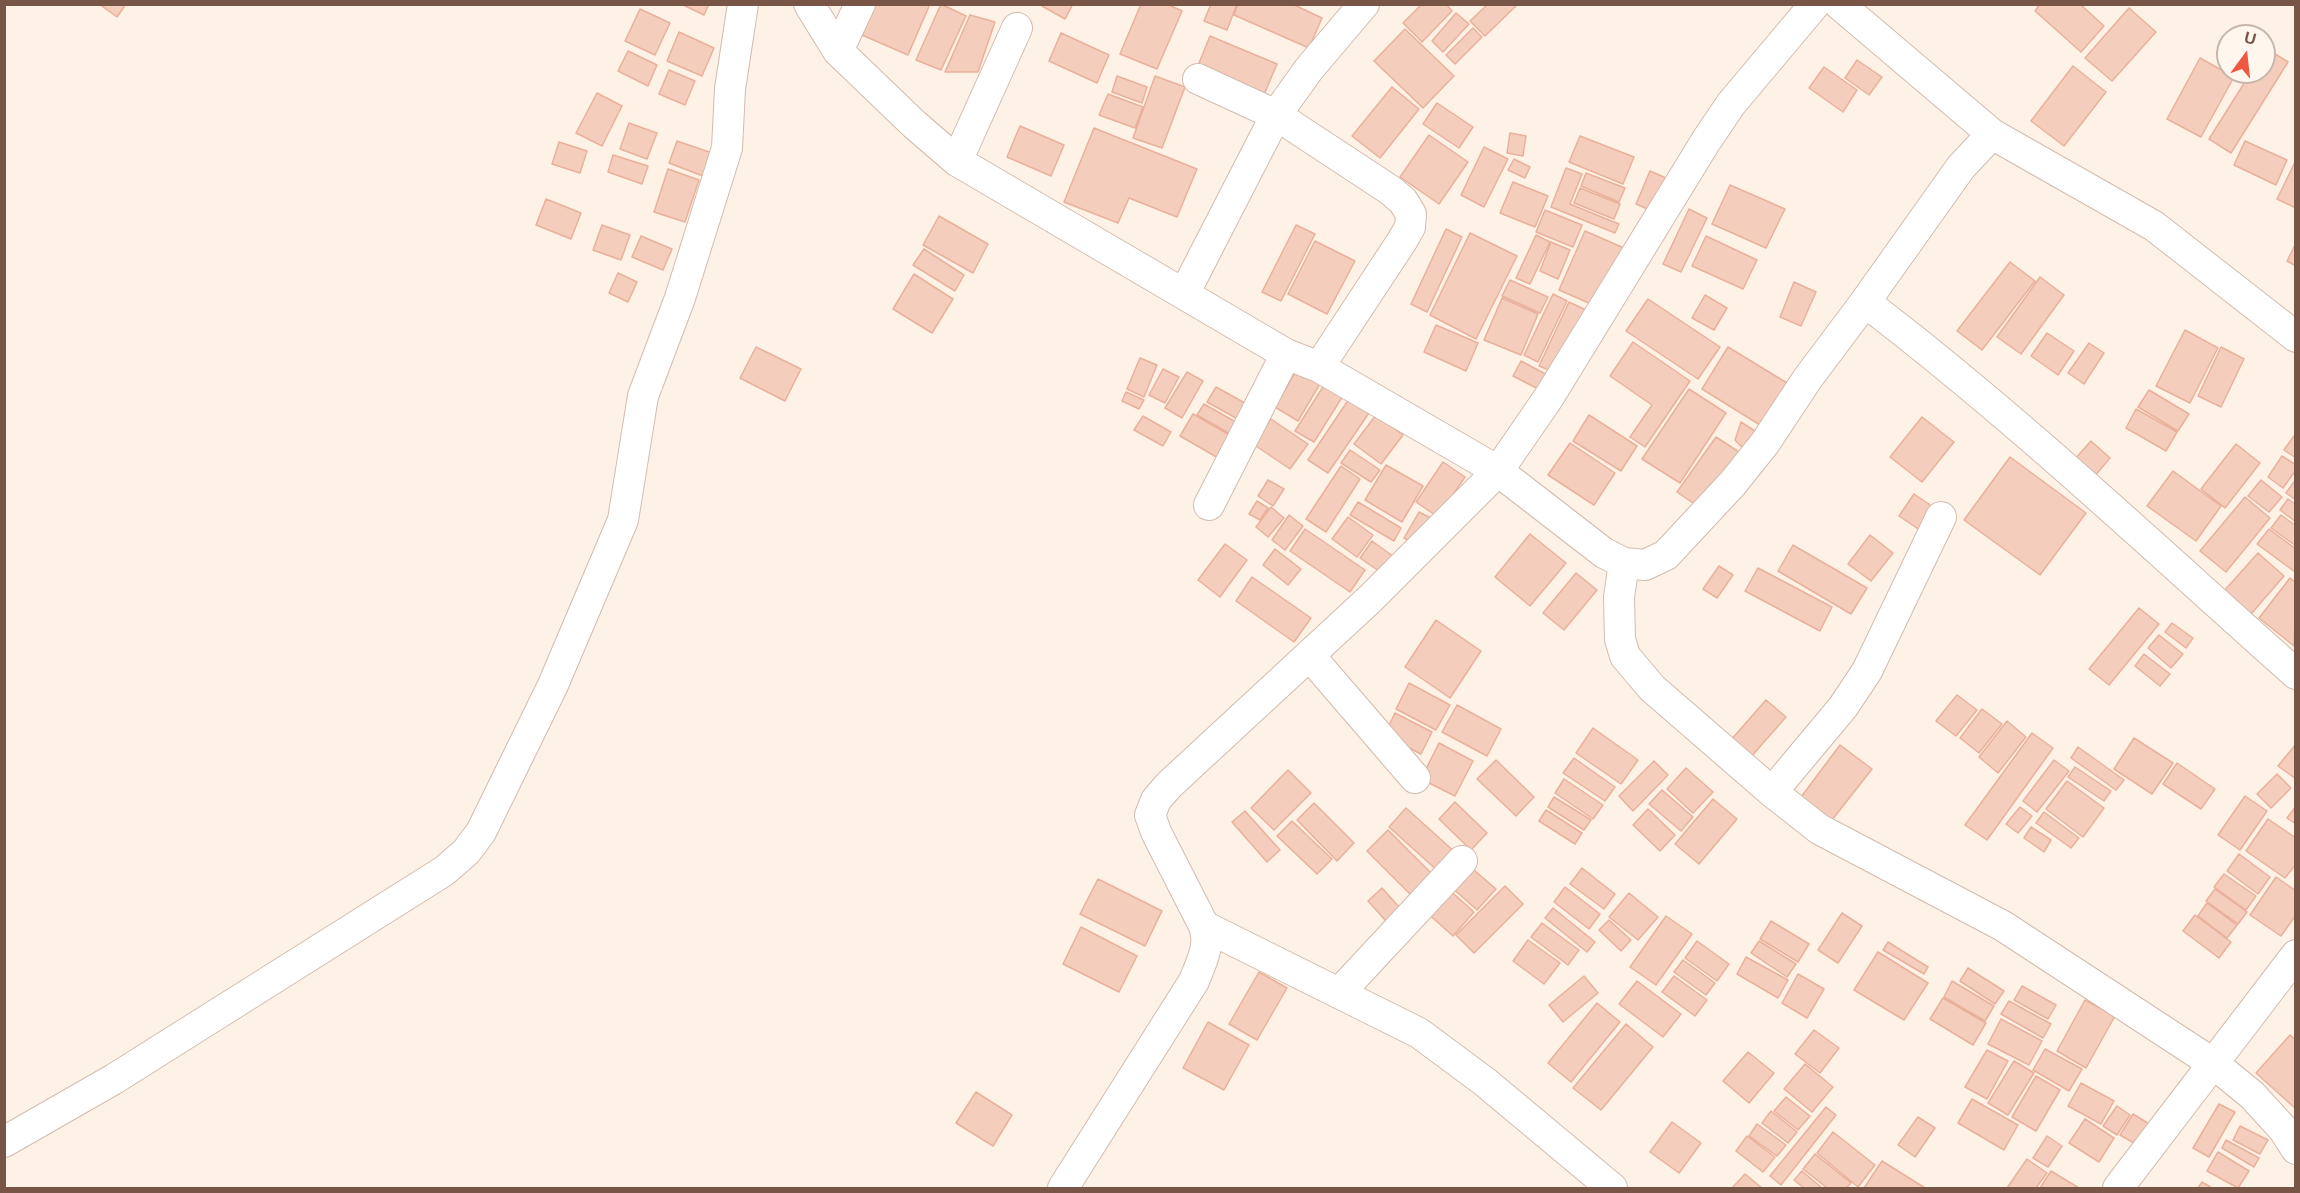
<!DOCTYPE html>
<style>
body{margin:0}
#map{position:relative;width:2300px;height:1193px;overflow:hidden;background:#fef2e6;font-family:Arial,sans-serif}
canvas{display:block}
.frame{position:absolute;inset:0;border:6px solid #795548;pointer-events:none}
.north{position:absolute;left:2216px;top:24px;width:60px;height:60px;box-sizing:border-box;background:#fff7ee;border:2px solid #c9b6ac;border-radius:50%;rotate:15deg;font-size:16px;font-weight:700;line-height:24px;text-align:center;color:#795548}
.north::after{content:'';display:block;margin:auto;width:21px;height:27px;background:#ef5943;clip-path:polygon(50% 0,100% 100%,50% 72%,0 100%)}
</style>
<div id="map">
<canvas width="2300" height="1193"></canvas>
<div class="frame"></div>
<div class="north">U</div>
</div>
<script>
const context = document.querySelector('canvas').getContext('2d');
context.lineJoin = 'round';
function paint(path, color) { context.fillStyle = color; context.fill(path, 'evenodd'); }
function trace(path, color, width, dash) { context.strokeStyle = color; context.lineWidth = width; context.lineCap = dash ? 'butt' : 'round'; context.setLineDash(dash || []); context.stroke(path); }
const building = new Path2D(`
 M99 4H126L117 17Z
 M681 4H709L704 15Z
 M867 4H930L908 55 855 32Z
 M941 4 966 16 941 70 916 60Z
 M1043 4H1073L1065 19 1042 6Z
 M1141 4H1167L1182 11 1157 69 1120 54Z
 M1211 4H1237L1227 30 1204 21Z
 M1238 4H1292L1322 18 1309 48 1234 15Z
 M1422 4H1446L1452 11 1422 42 1403 23Z
 M1488 4H1518L1485 36 1470 21Z
 M2040 4H2080L2104 26 2081 52 2035 11Z
 M2129 8 2156 32 2112 81 2085 58Z
 M640 9 670 23 655 55 625 41Z
 M1456 13 1469 24 1443 52 1432 41Z
 M970 15 995 22 978 72H945Z
 M1473 28 1482 37 1455 64 1446 55Z
 M1405 29 1454 76 1423 108 1374 61Z
 M679 32 714 48 702 76 667 61Z
 M1061 33 1109 55 1097 83 1049 61Z
 M1210 36 1277 64 1263 97 1197 68Z
 M2264 47 2288 62 2231 153 2209 139 2248 77 2240 72H2264Z
 M628 51 657 65 648 86 618 71Z
 M2200 58 2234 77 2201 137 2167 119Z
 M1857 60 1882 77 1869 95 1845 78Z
 M2073 66 2106 92 2064 146 2031 121Z
 M1824 67 1857 90 1843 112 1809 88Z
 M669 70 695 81 685 105 659 94Z
 M1117 76 1147 87 1142 103 1112 92Z
 M1155 76 1185 87 1162 148 1133 138Z
 M1392 87 1419 109 1380 158 1352 136Z
 M597 93 622 106 602 146 576 133Z
 M1108 94 1143 107 1135 128 1099 115Z
 M1437 103 1473 127 1459 148 1423 124Z
 M629 123 657 133 647 159 620 149Z
 M1020 126 1064 145 1051 176 1007 157Z
 M1094 128 1197 169 1177 217 1129 198 1118 223 1064 202Z
 M1510 133 1526 136 1523 156 1507 153Z
 M1429 135 1468 162 1439 204 1400 177Z
 M1580 136 1634 157 1623 184 1569 162Z
 M677 141 712 153 703 176 669 163Z
 M2245 141 2287 160 2276 185 2234 165Z
 M559 142 587 151 580 173 552 164Z
 M1484 147 1508 159 1484 207 1461 195Z
 M613 155 648 166 642 184 608 172Z
 M1514 159 1530 167 1525 178 1508 170Z
 M2296 160V208L2277 199Z
 M1566 168 1582 174 1570 204 1619 224 1615 233 1551 207Z
 M668 169 699 180 685 222 654 212Z
 M1650 171 1673 181 1659 214 1636 204Z
 M1586 173 1625 188 1619 202 1581 186Z
 M1513 182 1548 196 1535 227 1500 213Z
 M1730 185 1785 209 1766 248 1712 224Z
 M1580 188 1620 204 1614 219 1574 203Z
 M546 199 581 213 571 239 536 225Z
 M1689 209 1707 218 1681 272 1663 264Z
 M1545 210 1582 225 1573 247 1536 232Z
 M939 216 988 244 973 273 923 245Z
 M602 225 630 235 621 260 593 250Z
 M1296 225 1315 234 1281 301 1262 292Z
 M1446 229 1462 237 1427 312 1411 304Z
 M1585 231 1624 248 1598 307 1559 290Z
 M1470 233 1517 256 1476 339 1430 315Z
 M1536 235 1550 242 1530 284 1516 278Z
 M641 236 672 249 663 270 632 257Z
 M1706 236 1757 260 1743 289 1692 266Z
 M1315 241 1355 261 1327 314 1288 294Z
 M1551 242 1570 250 1558 279 1540 271Z
 M2296 243V266L2287 261Z
 M924 249 964 275 955 291 913 265Z
 M2010 262 2035 281 1982 350 1957 331Z
 M618 273 637 282 628 302 609 293Z
 M914 274 953 299 932 333 893 309Z
 M2040 277 2064 295 2021 354 1997 337Z
 M1510 280 1548 297 1540 313 1502 296Z
 M1794 282 1816 292 1801 326 1780 317Z
 M1553 294 1567 301 1538 362 1524 355Z
 M1705 295 1727 308 1714 330 1692 318Z
 M1502 298 1538 314 1521 355 1484 340Z
 M1648 299 1720 347 1698 379 1626 331Z
 M1569 302 1586 310 1556 373 1539 366Z
 M1436 325 1478 343 1466 371 1424 352Z
 M2185 330 2218 348 2190 403 2156 386Z
 M2047 333 2074 351 2058 375 2031 356Z
 M1633 342 1690 381 1645 447 1630 437 1652 405 1610 376Z
 M2089 343 2104 353 2084 384 2068 373Z
 M756 347 801 369 785 401 740 378Z
 M1728 347 1787 383 1760 425 1702 389Z
 M2221 347 2244 359 2221 407 2198 396Z
 M1140 358 1157 365 1144 397 1127 389Z
 M1521 361 1553 378 1546 393 1513 376Z
 M1300 364 1324 377 1298 421 1275 407Z
 M1163 369 1179 377 1165 403 1149 395Z
 M1187 372 1203 381 1182 418 1165 408Z
 M1328 379 1346 391 1314 442 1295 431Z
 M1216 387 1252 407 1243 422 1207 402Z
 M1689 389 1726 413 1680 483 1642 459Z
 M2149 390 2189 414 2178 431 2138 407Z
 M1126 392 1144 400 1139 409 1122 401Z
 M1351 396 1371 410 1328 473 1308 460Z
 M1204 404 1241 425 1234 436 1197 415Z
 M2136 409 2177 432 2166 451 2126 428Z
 M1193 414 1233 437 1220 459 1180 436Z
 M1376 415 1403 435 1381 464 1354 444Z
 M1589 415 1637 446 1621 471 1573 441Z
 M1143 416 1171 432 1163 446 1134 430Z
 M1922 417 1954 442 1922 482 1890 457Z
 M1271 419 1308 444 1290 469 1253 444Z
 M1741 422 1764 437 1751 457 1735 440Z
 M2296 433V458L2284 450Z
 M1716 437 1739 452 1700 508 1677 492Z
 M2091 441 2110 458 2094 477 2074 460Z
 M1570 443 1615 473 1594 505 1548 475Z
 M2236 444 2260 463 2225 508 2201 489Z
 M1350 450 1380 470 1371 482 1341 463Z
 M2282 456 2296 465V470L2283 488 2268 477Z
 M2010 457 2086 513 2040 575 1964 520Z
 M1443 462 1465 477 1438 517 1416 502Z
 M1386 465 1423 486 1402 522 1365 500Z
 M1341 466 1360 479 1326 532 1306 519Z
 M2173 471 2221 506 2196 541 2147 506Z
 M2296 479V500L2286 493Z
 M1268 480 1284 489 1273 506 1258 496Z
 M2261 480 2282 497 2269 512 2248 496Z
 M1914 494 1939 511 1924 533 1899 516Z
 M2245 497 2270 518 2226 572 2200 551Z
 M2288 499 2296 505V522L2280 510Z
 M1257 501 1268 508 1260 520 1249 514Z
 M1358 502 1401 528 1394 541 1350 515Z
 M1271 507 1284 518 1268 537 1256 527Z
 M1419 512 1431 518 1416 544 1404 538Z
 M1289 515 1303 526 1285 550 1272 540Z
 M2281 515 2296 526V546L2271 528Z
 M1348 517 1373 535 1357 557 1332 539Z
 M1305 529 1365 570 1350 592 1290 551Z
 M2269 529 2296 549 2295 572 2257 544Z
 M1530 534 1566 563 1530 606 1495 577Z
 M1870 535 1893 553 1871 581 1848 564Z
 M1372 541 1401 562 1389 578 1360 558Z
 M1225 544 1247 560 1220 597 1198 580Z
 M1793 545 1867 588 1851 614 1778 571Z
 M1275 549 1301 569 1288 585 1263 565Z
 M2258 553 2284 576 2251 614 2224 591Z
 M1719 566 1733 575 1717 598 1703 589Z
 M1758 568 1832 607 1820 631 1745 591Z
 M1576 573 1597 590 1564 630 1543 613Z
 M1252 577 1311 618 1294 642 1236 601Z
 M2290 578 2296 583 2294 646 2259 618Z
 M2139 608 2159 624 2109 685 2089 669Z
 M1436 620 1481 651 1450 698 1405 667Z
 M2172 623 2193 638 2186 648 2165 632Z
 M2159 635 2183 654 2171 668 2148 648Z
 M2144 654 2170 674 2160 686 2135 666Z
 M1409 683 1450 705 1436 730 1396 709Z
 M1957 695 1977 710 1956 736 1936 721Z
 M1766 700 1786 717 1743 766 1723 749Z
 M1457 705 1501 729 1487 756 1442 732Z
 M1982 709 2002 724 1979 753 1960 738Z
 M1395 713 1432 732 1421 754 1384 735Z
 M2007 721 2026 737 1998 773 1979 757Z
 M1593 728 1638 760 1621 784 1576 753Z
 M2032 733 2053 748 1987 840 1965 825Z
 M2134 738 2173 763 2152 794 2114 769Z
 M1439 743 1473 761 1455 796 1421 779Z
 M2296 744V779L2278 766Z
 M1840 745 1872 769 1832 820 1801 797Z
 M2078 747 2124 780 2116 790 2071 758Z
 M1574 758 1615 787 1605 801 1563 773Z
 M1496 760 1534 797 1516 816 1477 779Z
 M2054 760 2069 771 2037 812 2023 801Z
 M1654 761 1668 775 1633 811 1619 796Z
 M2177 763 2215 789 2201 809 2163 784Z
 M2075 767 2111 791 2104 801 2068 777Z
 M1686 768 1713 792 1693 813 1667 789Z
 M1288 770 1311 793 1274 830 1251 808Z
 M2277 774 2291 788 2271 808 2257 794Z
 M1564 779 1603 805 1593 819 1555 793Z
 M2067 781 2104 808 2083 837 2046 809Z
 M1662 790 1693 817 1681 831 1649 804Z
 M2245 796 2267 811 2240 850 2218 835Z
 M1554 797 1591 820 1584 830 1548 807Z
 M1713 799 1737 819 1699 864 1675 844Z
 M1455 802 1487 833 1471 850 1439 819Z
 M1314 803 1354 843 1337 861 1297 820Z
 M2296 806V824L2287 818Z
 M2020 807 2032 816 2018 833 2006 824Z
 M1406 808 1457 854 1440 873 1389 827Z
 M1648 809 1675 835 1660 851 1633 825Z
 M1546 810 1582 833 1575 844 1539 821Z
 M1245 811 1280 850 1267 862 1232 822Z
 M2044 812 2079 838 2071 848 2036 823Z
 M2268 819 2296 838V864L2285 878 2246 851Z
 M1292 821 1332 859 1317 874 1277 836Z
 M2031 827 2051 840 2044 852 2024 838Z
 M1388 830 1436 878 1415 899 1367 851Z
 M2239 854 2270 877 2258 894 2227 871Z
 M1467 864 1496 889 1477 910 1449 885Z
 M1582 868 1615 894 1604 909 1570 884Z
 M2224 874 2256 896 2246 910 2214 887Z
 M2276 877 2296 891V915L2281 936 2250 915Z
 M1098 879 1162 911 1145 946 1080 914Z
 M1505 886 1523 904 1474 953 1456 935Z
 M1446 887 1474 912 1453 936 1425 911Z
 M1565 887 1600 914 1589 929 1554 902Z
 M1382 888 1400 908 1386 921 1368 901Z
 M2215 889 2247 912 2238 924 2206 901Z
 M1629 893 1658 917 1638 940 1609 917Z
 M2207 903 2237 925 2227 938 2198 916Z
 M1553 908 1595 942 1587 952 1545 918Z
 M1842 913 1862 926 1838 963 1818 950Z
 M2195 915 2231 942 2219 958 2183 931Z
 M1666 916 1692 934 1656 985 1630 967Z
 M1609 920 1631 940 1621 951 1599 930Z
 M1771 921 1809 944 1798 962 1760 939Z
 M1542 923 1579 950 1568 965 1531 937Z
 M1081 927 1137 956 1119 992 1063 964Z
 M1528 940 1560 963 1544 984 1513 961Z
 M1697 941 1729 964 1717 981 1685 958Z
 M1759 941 1796 964 1787 977 1751 953Z
 M1888 942 1928 967 1924 974 1883 950Z
 M1878 952 1928 983 1904 1020 1854 990Z
 M1746 957 1788 980 1778 998 1737 974Z
 M1683 960 1715 983 1706 995 1674 972Z
 M1968 968 2004 991 1995 1004 1960 981Z
 M1259 972 1287 988 1257 1040 1229 1024Z
 M1798 974 1824 989 1807 1018 1782 1003Z
 M1584 976 1598 993 1563 1022 1549 1005Z
 M1674 976 1707 1000 1695 1016 1662 992Z
 M1637 981 1681 1014 1663 1037 1619 1004Z
 M1952 981 1994 1006 1985 1021 1944 997Z
 M2022 986 2056 1005 2048 1019 2014 1000Z
 M1943 998 1986 1023 1973 1045 1930 1019Z
 M2085 1000 2115 1016 2086 1068 2057 1051Z
 M2009 1001 2051 1024 2043 1038 2001 1014Z
 M1597 1003 1620 1022 1571 1082 1548 1063Z
 M2001 1019 2042 1041 2029 1065 1988 1044Z
 M1208 1022 1249 1045 1224 1090 1183 1068Z
 M1626 1024 1653 1047 1601 1110 1573 1088Z
 M1814 1030 1839 1048 1820 1073 1795 1054Z
 M2290 1035 2296 1040V1109L2256 1073Z
 M2045 1049 2082 1069 2069 1091 2033 1070Z
 M1987 1050 2008 1061 1987 1099 1965 1087Z
 M1748 1052 1774 1073 1749 1103 1723 1081Z
 M2014 1061 2034 1073 2008 1115 1988 1103Z
 M1805 1064 1833 1087 1812 1112 1784 1089Z
 M2036 1076 2060 1090 2036 1131 2012 1117Z
 M2081 1083 2114 1101 2101 1124 2068 1106Z
 M976 1092 1012 1115 993 1146 956 1123Z
 M1786 1097 1810 1116 1798 1130 1774 1111Z
 M1972 1099 2018 1125 2004 1150 1958 1123Z
 M2219 1104 2235 1112 2209 1157 2193 1148Z
 M2117 1106 2130 1115 2117 1135 2103 1126Z
 M1826 1107 1836 1115 1781 1185 1770 1176Z
 M1771 1111 1797 1132 1788 1143 1762 1123Z
 M2133 1114 2159 1130 2146 1150 2120 1135Z
 M1918 1117 1935 1128 1915 1157 1898 1145Z
 M2085 1119 2114 1138 2099 1162 2069 1143Z
 M1672 1122 1701 1143 1679 1173 1650 1152Z
 M1757 1124 1786 1145 1777 1156 1749 1136Z
 M2240 1126 2268 1140 2260 1154 2233 1140Z
 M1833 1132 1875 1165 1858 1187 1817 1153Z
 M1747 1136 1775 1157 1763 1172 1736 1151Z
 M2047 1136 2062 1146 2048 1167 2033 1158Z
 M2226 1140 2259 1158 2254 1167 2222 1148Z
 M2218 1152 2249 1171 2238 1188 2207 1171Z
 M1815 1154 1851 1183 1846 1188H1827L1803 1169Z
 M2027 1159 2047 1173 2036 1188H2007Z
 M1882 1161 1925 1188H1864Z
 M1802 1171 1822 1188H1804L1794 1180Z
 M2051 1171 2079 1188H2040Z
 M1745 1174 1762 1188H1732Z
 M2202 1182 2212 1188H2198Z`);
const minor = new Path2D(`
 M809 4 838 51 914 124 957 161 1286 354 1319 367 1498 471 1604 553 1624 563 1645 565 1666 555 1733 483 1765 443 1808 378 1865 302C2016 417 2154 548 2296 674
 M1839 4 1992 134
 M838 51 860 4
 M957 161 1017 28
 M1184 294 1276 115 1198 79
 M1865 302 1961 167 1992 134 2154 226 2296 337
 M1319 367 1402 241 1410 227 1411 214 1403 201 1390 190 1276 115 1309 69 1364 4
 M1209 505 1286 354
 M1624 563 1619 597 1620 639 1625 656 1652 688 1772 792 1819 829 2003 926 2214 1064 2252 1095 2284 1130 2296 1149
 M1309 655 1415 778
 M1772 792 1843 707 1867 671 1941 517
 M1204 926 1419 1033 1485 1082 1612 1188
 M1340 992 1462 861
 M4 1142 114 1079 444 871 466 852 481 832 553 685 623 520 643 396 680 298 727 148 730 89 743 4
 M1063 1188 1194 981C1201 963 1211 945 1204 926L1156 832 1150 815 1156 800 1169 785 1370 599 1498 471 1549 397 1706 141 1731 104 1815 4
 M2118 1188 2296 955`);
paint(building, '#f5cdbc');
trace(building, '#e9b19b', 1.5);
trace(minor, '#d3bbad', 32);
trace(minor, '#fff', 30);
</script>
